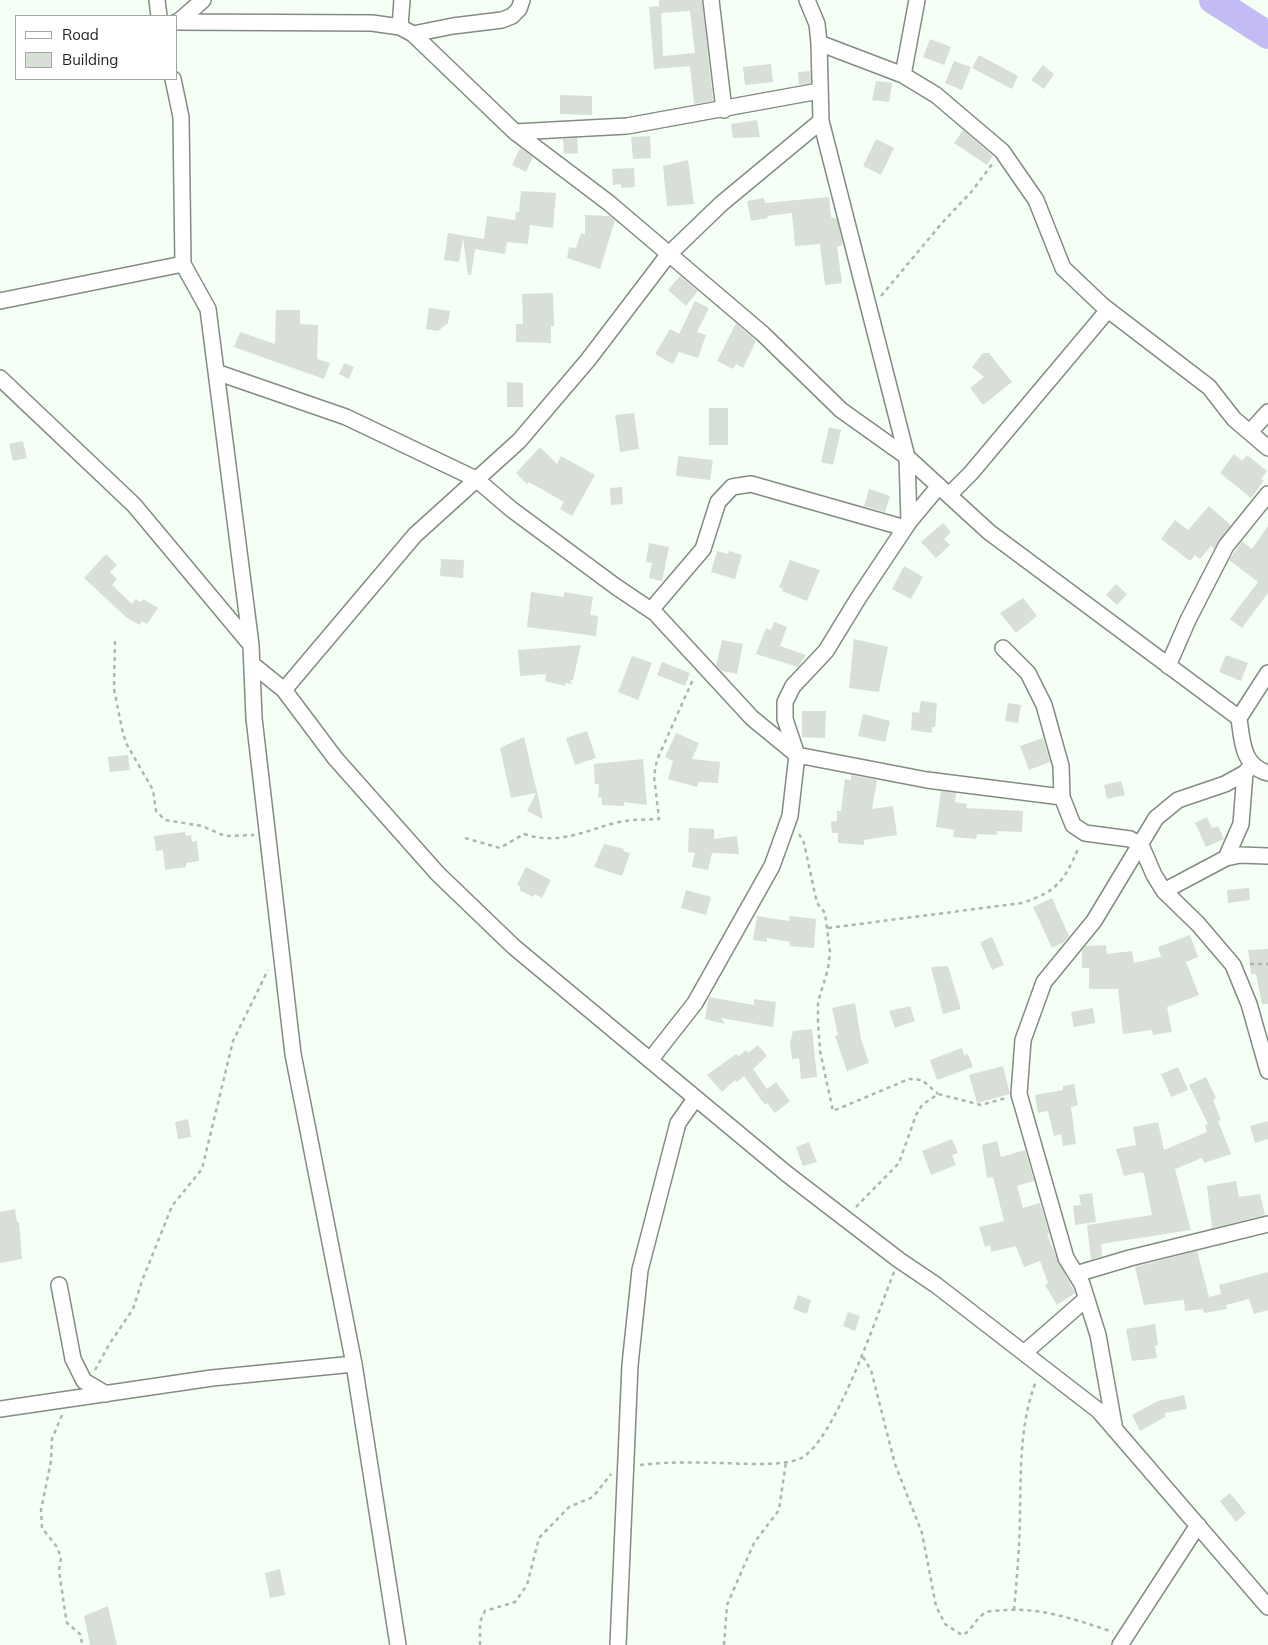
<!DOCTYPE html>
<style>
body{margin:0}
#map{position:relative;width:1268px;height:1645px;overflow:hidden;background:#f6fff5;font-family:Mulish,sans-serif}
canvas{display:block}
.legend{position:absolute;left:15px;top:15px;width:162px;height:65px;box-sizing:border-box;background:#fff;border:1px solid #a5a7a5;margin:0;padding:6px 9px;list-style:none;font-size:15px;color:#1f221e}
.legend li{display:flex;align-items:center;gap:10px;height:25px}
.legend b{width:25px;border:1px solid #a5a7a5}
</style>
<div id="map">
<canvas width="1268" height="1645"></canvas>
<ul class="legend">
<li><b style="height:6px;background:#fff"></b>Road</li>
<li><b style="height:14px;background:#d7dfd6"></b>Building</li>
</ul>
</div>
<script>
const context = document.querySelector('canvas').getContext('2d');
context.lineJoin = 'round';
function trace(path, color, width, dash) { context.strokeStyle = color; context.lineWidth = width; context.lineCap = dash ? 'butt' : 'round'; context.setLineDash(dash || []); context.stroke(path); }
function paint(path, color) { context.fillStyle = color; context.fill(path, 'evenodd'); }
const river = new Path2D(`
 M1213 0 1268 35`);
const building = new Path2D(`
 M659 0H702L713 101 694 104 690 66 654 69 649 7 659 6ZM690 11 695 53 663 56 661 13Z
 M930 39 951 47 944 65 923 57Z
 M979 55 1018 76 1012 89 972 68Z
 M954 61 971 67 962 90 945 83Z
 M771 64 773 82 745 85 743 67Z
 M1043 65 1054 74 1044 89 1031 80Z
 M810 71 811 83 799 85 798 72Z
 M876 81 892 83 889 102 872 100Z
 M560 95 592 96V115L560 114Z
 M757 120 760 137 733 138 731 124Z
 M963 130 993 156 987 165 954 143Z
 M650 136 651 158 633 159 631 137Z
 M577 138 578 153 564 154 563 139Z
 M876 139 894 148 881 175 863 166Z
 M520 148 533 157 526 172 512 165Z
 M688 160 694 204 667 206 663 166Z
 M634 168 635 187 621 188V184L613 185 612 169Z
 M521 191 556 193 553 228 530 225 528 244 507 242 505 254 475 249 471 275H468L463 238 459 262 444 260 448 233 484 239 487 216 515 220 516 212H519Z
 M829 197 831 217 837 219 842 240V246H837L842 283 825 285 820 244 795 246 792 213 767 216 768 218 751 221 747 201 764 198 765 203Z
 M585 215 610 216 615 220 600 269 567 258 569 247 576 248 581 233 585 235Z
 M680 276 698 291 686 306 668 290Z
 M553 293 554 326H551V343L516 342V324H523L522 294Z
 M695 301 709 308 697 332 706 335 698 358 679 352 673 364 655 354 670 329 679 334Z
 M429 308 450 311 448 323 438 331 426 329Z
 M276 310H300V324L318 325 317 359 330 363 324 379 234 347 240 332 275 344Z
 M736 323 756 341 743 368 736 364 733 369 717 361Z
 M983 353H989L1012 382 983 405 970 388 984 377 972 367Z
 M344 363 354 367 349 379 339 374Z
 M507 382 523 383V407H507Z
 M709 408H728V445H709Z
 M634 413 639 449 620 452 615 415Z
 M829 427 841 430 833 465 821 462Z
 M23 441 27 458 13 461 9 444Z
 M540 447 557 464 561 456 595 475 572 516 560 509 564 502 529 482 527 484 516 473Z
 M1234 454 1242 461 1247 455 1267 471 1261 479 1264 481 1251 498 1220 473Z
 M678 456 713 460 710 480 676 476Z
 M622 487 623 504 611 505 610 488Z
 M869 489 890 496 885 512 864 506Z
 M1209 506 1231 525 1214 549 1211 546 1200 559 1195 555 1190 561 1161 539 1175 520 1188 530Z
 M943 523 951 532 944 539 950 545 936 558 921 542Z
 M1268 526V593L1242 628 1230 619 1258 582 1229 560 1242 541 1252 549Z
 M649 543 669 547 662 581 649 578 652 563 646 562Z
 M717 551 728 554 729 551 742 555 735 579 711 572Z
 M106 554 117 565 110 572 117 579 112 585 132 604 135 599 141 602 143 599 158 608 147 624 142 621 140 625 127 618 84 578Z
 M441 559 464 560 463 578 440 576Z
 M790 560 820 570 807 601 782 591 783 589 779 587Z
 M904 566 923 577 911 599 892 589Z
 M1116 584 1127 594 1117 605 1106 595Z
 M531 592 564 597V592L593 597 590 615 598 616 596 636 527 627Z
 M1023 598 1037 616 1016 633 1000 613Z
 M774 622 787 627 780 646 806 655 798 667 756 654 766 628 771 630Z
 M854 639 888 647 879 692 849 688Z
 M722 640 743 644 737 674 722 671 716 666Z
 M581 645 573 680H570L572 684 565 683V686L545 681 546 674 520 676 518 650Z
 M1226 655 1248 663 1241 681 1219 672Z
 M632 656 652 663 638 700 618 692Z
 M662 662 690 673 685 686 657 675Z
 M921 701 937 703 935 727H932V733L911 730 912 712 919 713Z
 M1008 703 1021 705 1018 723 1005 721Z
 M802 711H826L825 738 802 737Z
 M863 714 890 721 885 742 858 736Z
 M587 731 596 758 575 765 566 738Z
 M676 733 699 743 692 759 720 762 718 783 699 782 697 787 668 779 673 761 665 757Z
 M524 737 537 792 543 819 527 811 536 793 511 798 500 748Z
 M1043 738 1050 762 1029 770 1020 746Z
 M128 755 130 770 110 772 108 757Z
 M643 759 647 805 624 802V806L602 805V797L598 798 599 784H595L594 764Z
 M851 775 877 780 872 809 893 806 897 835 864 840V845L838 843V833H832L831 822 837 821V811H841L845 779 851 780Z
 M1121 781 1125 795 1107 799 1104 785Z
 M941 791 956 793 955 802 967 804 966 808 1023 811 1022 832 997 831V835L977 834 976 839 953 837 954 830 936 827Z
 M1207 817 1212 828 1218 826 1224 839 1206 847 1195 823Z
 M689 828 714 829V839L737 836 739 854 712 853 708 870 692 867 695 853 688 852Z
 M185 832 186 836 191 835 192 842 197 841 199 861 186 863V867L165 870 163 850 156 851 154 836Z
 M604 844 624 849 623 851 630 853 622 876 594 867Z
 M526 867 551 880 542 898 535 894 533 897 519 890 521 887 517 885Z
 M1249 888 1250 900 1228 903 1227 890Z
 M686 890 711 897 706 915 681 908Z
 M1052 898 1069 936 1064 942 1052 948 1033 907Z
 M757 916 789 921 790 916 816 919 814 948 790 946V942L767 938V942L753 940Z
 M1190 935 1198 957 1186 962 1199 995 1167 1007 1172 1032 1153 1035 1152 1030 1123 1034 1118 989H1089V968H1082V951L1086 946 1106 945 1107 954 1132 951 1134 963 1161 957 1158 947Z
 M992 937 1004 965 992 970 980 942Z
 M1268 949V1004H1262L1256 974H1251L1248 950Z
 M948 966 961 1009 943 1014 931 967Z
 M709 997 754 1005V999L776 1002 773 1027 721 1018 725 1024 705 1019Z
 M855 1003 861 1039 869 1063 847 1071 835 1036 838 1035 832 1008Z
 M910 1006 915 1021 895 1028 889 1011Z
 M1093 1008 1095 1023 1074 1027 1071 1012Z
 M812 1029 817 1077 801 1079 799 1058 792 1059 790 1043 793 1031Z
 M758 1045 767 1056 753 1069 767 1089 776 1082 790 1101 775 1113 767 1103 765 1105 744 1076 737 1082 735 1080 722 1092 707 1075 736 1054 739 1056 746 1050 748 1053Z
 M962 1048 964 1055 968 1054 973 1067 937 1080 930 1060Z
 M1003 1066 1010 1094 977 1103 969 1075Z
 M1178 1067 1188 1090 1171 1097 1161 1074Z
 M1206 1077 1216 1098 1213 1100 1221 1120 1218 1121 1231 1154 1204 1163 1202 1158 1175 1169 1191 1230 1101 1244 1102 1256 1091 1260 1087 1225 1152 1215 1144 1174 1142 1172 1124 1176 1116 1149 1136 1145 1133 1127 1158 1122 1164 1150 1207 1132 1205 1125 1208 1124 1189 1085Z
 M1074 1084 1078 1105 1071 1107 1076 1144 1063 1146 1061 1134 1054 1136 1048 1111 1038 1113 1035 1095 1063 1090V1086Z
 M188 1119 191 1137 178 1139 175 1122Z
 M1268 1121V1139L1255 1143 1250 1126Z
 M952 1139 958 1153 952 1155 956 1165 931 1175 922 1151Z
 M997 1141 1001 1157 1025 1150 1034 1181 1017 1186 1023 1208 1040 1203 1049 1233 1047 1234 1056 1257 1075 1293 1057 1305 1045 1285 1048 1283 1040 1261 1024 1267 1016 1246 991 1252 990 1245 985 1247 979 1227 1004 1221 993 1177 987 1178 982 1145Z
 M809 1142 817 1162 803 1166 796 1147Z
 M1236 1181 1239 1197 1260 1194 1265 1215 1212 1228 1207 1186Z
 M1092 1193 1096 1222 1075 1225 1073 1206 1081 1205 1079 1195Z
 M15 1209 17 1222H19L22 1259 0 1263V1212Z
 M1197 1251 1209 1297 1221 1294 1219 1285 1268 1272V1310L1254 1314 1249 1299 1226 1305 1227 1309 1204 1313 1203 1309 1185 1311 1184 1300 1144 1305 1135 1267Z
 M798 1295 811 1300 807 1314 793 1309Z
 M848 1312 860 1316 855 1331 843 1326Z
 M1155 1324 1158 1345 1155 1346 1157 1358 1132 1361 1126 1329Z
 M1184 1395 1187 1409 1165 1413V1417L1140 1431 1132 1415 1158 1401Z
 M1230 1493 1246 1513 1236 1522 1220 1501Z
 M280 1569 285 1595 270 1598 265 1573Z
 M108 1606 117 1645H90L84 1616Z`);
const path = new Path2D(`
 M881 296 942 223 972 191 993 163
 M115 641 114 689 122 729 126 743 153 790 156 811 165 820 202 826 225 836 254 835
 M799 834 804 843 817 903 825 913 830 952 828 969 818 1002V1022L820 1051 833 1111 909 1079 922 1080 938 1094
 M465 838 500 848 524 834C560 846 585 830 619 822 632 819 646 820 659 819L654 776 657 760 694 677
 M828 928 1022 903C1058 891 1064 881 1079 847
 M1250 964H1268
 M856 1207 899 1163 916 1115 922 1105 938 1094 981 1105 1006 1098
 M863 1357 871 1370 895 1464 922 1533 936 1606 945 1624 962 1635C973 1631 975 1617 987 1612 993 1610 1000 1611 1006 1610 1045 1608 1076 1620 1113 1632
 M95 1370 110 1343 133 1309 142 1281 172 1206 202 1169 233 1041 268 970
 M62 1415 52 1439 51 1461 41 1510 42 1528 57 1547 61 1558 59 1571 66 1618 67 1623 81 1635 82 1645
 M640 1465C665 1462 690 1462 716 1463 738 1463 779 1467 799 1459 834 1446 879 1309 894 1272
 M1014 1610C1017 1576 1020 1543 1020 1510 1021 1466 1020 1423 1036 1381
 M480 1645V1622L485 1611 515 1602 527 1585 539 1538 569 1507 593 1497 611 1474
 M724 1645 727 1605 754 1543 779 1510 786 1462`);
const minor = new Path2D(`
 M157 0 159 16
 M711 0 724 110
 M176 22 372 23 400 27 413 34 515 132 609 203 763 334 841 410 907 457 989 532 1239 718C1242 740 1242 766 1268 773
 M178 22 203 0
 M400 27 402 0
 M413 34 453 26 502 20 512 16 519 9 522 0
 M819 43 903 75 936 95 1002 151 1036 200 1063 268 1103 306 1209 387 1234 419 1268 448
 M903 75 917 0
 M173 79 181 117 183 264 208 309 251 645 254 718 293 1054 354 1364 398 1645
 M515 132 627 126 819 91
 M0 301 183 264
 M216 372 346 417 476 479 511 509 615 586 655 613 752 718 797 755 927 780 1062 797
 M0 378 134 505 251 645
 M1250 432 1268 412
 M949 495 971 473 1108 310
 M909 522 939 486
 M651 610 703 549 718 502 732 487 751 484 905 528
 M1003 648 1028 673 1044 705 1061 766 1062 797 1073 825 1085 833 1130 839 1141 845 1154 875 1164 891 1198 924 1233 965 1249 1004 1268 1071
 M252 664 284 690 335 758 438 874 514 947 787 1174 899 1260 936 1285 1099 1411 1268 1607
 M1168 666 1188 620 1226 546 1268 494
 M284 690 415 535 519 441 588 360 668 255 721 204 821 121
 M1239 718 1268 673
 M1226 858 1241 824 1245 773
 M1164 891 1226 858 1240 855 1268 856
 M651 1059 695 1003 772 866 790 816 797 755 785 719V702L793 686 826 651 859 597 909 522 907 457 821 121 819 43 817 24 807 0
 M1076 1274 1130 1258 1268 1224
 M59 1285 73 1359 84 1381 106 1394
 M1024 1353 1086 1299
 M0 1409 212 1378 354 1364
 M1115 1430 1098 1335 1082 1284 1066 1258 1019 1094 1023 1040 1044 982 1094 921 1156 818 1178 800 1225 784 1245 773 1252 765
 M618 1645 630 1365 640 1270 678 1123 695 1099
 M1120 1645 1198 1525`);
trace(river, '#c2bbf4', 28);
paint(building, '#d7dfd6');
trace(minor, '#838b82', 18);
trace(path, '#aeb5ad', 2.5, [4, 4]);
trace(minor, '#fff', 15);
</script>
